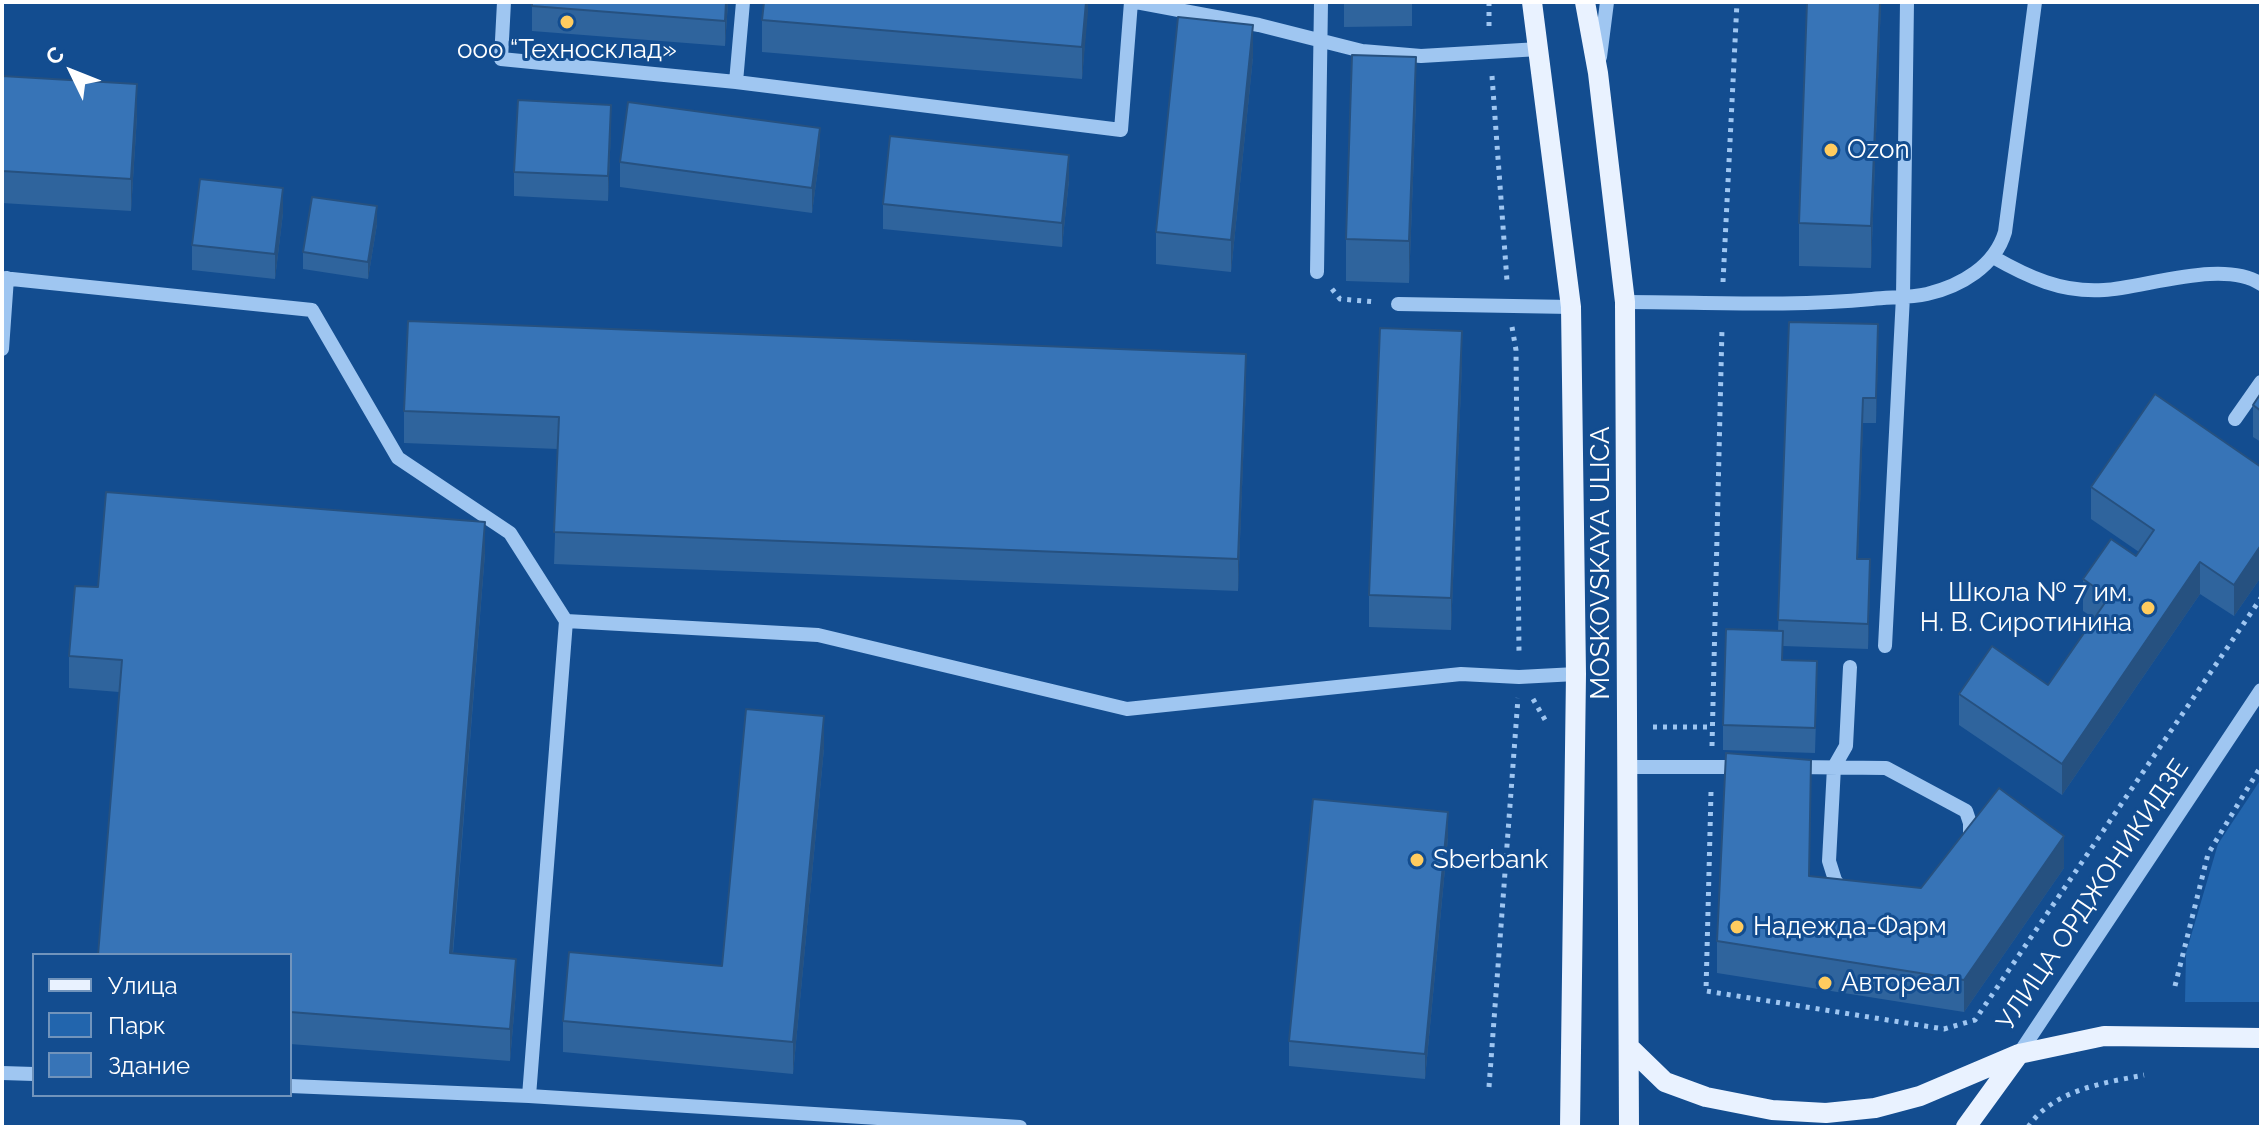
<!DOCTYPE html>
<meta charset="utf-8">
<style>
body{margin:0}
#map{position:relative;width:2263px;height:1129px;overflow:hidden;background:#134d90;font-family:Raleway,sans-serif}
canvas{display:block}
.frame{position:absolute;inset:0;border:4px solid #fff;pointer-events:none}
.legend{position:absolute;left:32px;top:953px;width:260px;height:144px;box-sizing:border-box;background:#134d90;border:2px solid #7194bc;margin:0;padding:10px 14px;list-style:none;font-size:24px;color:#fff}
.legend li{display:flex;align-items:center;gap:16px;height:40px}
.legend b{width:40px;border:2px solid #7194bc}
.north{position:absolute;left:32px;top:32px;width:80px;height:80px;-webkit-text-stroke:6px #134d90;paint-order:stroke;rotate:313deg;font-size:22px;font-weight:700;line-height:32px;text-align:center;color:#fff}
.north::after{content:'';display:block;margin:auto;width:28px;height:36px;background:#fff;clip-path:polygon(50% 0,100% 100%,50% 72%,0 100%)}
</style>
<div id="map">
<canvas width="2263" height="1129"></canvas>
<div class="frame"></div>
<ul class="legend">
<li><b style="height:10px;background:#e9f2ff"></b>Улица</li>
<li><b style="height:22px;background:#2265ad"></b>Парк</li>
<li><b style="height:22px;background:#3774b7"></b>Здание</li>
</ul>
<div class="north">С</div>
</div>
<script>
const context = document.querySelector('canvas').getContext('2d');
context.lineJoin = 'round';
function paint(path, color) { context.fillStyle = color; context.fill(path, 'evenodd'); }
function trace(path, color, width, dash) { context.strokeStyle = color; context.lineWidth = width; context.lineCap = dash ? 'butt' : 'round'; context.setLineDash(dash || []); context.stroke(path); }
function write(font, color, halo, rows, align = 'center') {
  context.font = font + ' Raleway,sans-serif'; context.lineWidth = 6; context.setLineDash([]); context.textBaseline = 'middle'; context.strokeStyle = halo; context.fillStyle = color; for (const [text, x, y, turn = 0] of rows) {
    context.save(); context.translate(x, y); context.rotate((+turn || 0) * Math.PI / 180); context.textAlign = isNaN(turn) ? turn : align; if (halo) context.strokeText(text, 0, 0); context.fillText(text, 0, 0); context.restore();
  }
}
const green = new Path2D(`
 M2261 779V1002H2185L2186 953 2218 844Z`);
const path = new Path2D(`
 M1489 2V30
 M1492 76 1507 281
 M1723 282 1737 2
 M1332 289 1340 299 1377 302
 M1512 327 1516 350 1519 653
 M1533 699 1548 725
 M1653 727H1712
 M1712 746 1722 328
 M1711 792 1706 991 1944 1029 1975 1020 2261 598
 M2175 986 2208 854 2261 766
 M1489 1087 1518 698
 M2028 1127C2053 1090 2103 1083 2144 1075`);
const minor = new Path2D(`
 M504 2 501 59 736 82 1121 130 1131 2
 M1136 2 1259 25 1362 51 1421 56 1539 49
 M1600 57 1607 2
 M736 82 743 2
 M1993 257C2028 277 2062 293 2104 290 2147 287 2224 259 2261 284
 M1317 272 1321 2
 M2 278 312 310 398 458 510 533 566 621
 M1625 302C1707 302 1790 307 1872 299 1890 297 1910 298 1927 294 1961 286 1995 266 2005 232L2035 2
 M1398 304 1571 307
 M2 349 7 278
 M2235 419 2261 382
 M1885 646 1903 296 1907 2
 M1628 767H1744
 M1793 767 1886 768 1966 811 1970 823V841
 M1845 894 1835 880 1829 861 1834 767 1846 746 1850 667
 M2019 1054 2261 690
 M2 1073 34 1074
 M290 1086 529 1096 566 621 818 635 1127 709 1461 674 1519 677 1576 674
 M529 1096 1020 1127`);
const major = new Path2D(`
 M1532 2 1571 307 1576 674 1570 1127
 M1585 2 1598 73 1625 302 1629 1127
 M1631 1049 1665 1082 1706 1097 1772 1110 1826 1113 1875 1108 1920 1096 2019 1054 2104 1036 2261 1038
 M1966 1127 2019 1054`);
const wall = new Path2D(`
 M728 2 725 46 532 31V6Z
 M1088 2 1082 79 762 52V20Z
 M1344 2H1412V26L1344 27Z
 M1807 2H1881L1871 268 1799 266V223Z
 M1253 57 1231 272 1156 264V232Z
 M2 76 137 116 131 211 2 203Z
 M1416 100 1409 283 1346 281V239Z
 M611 129 608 201 514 196V172Z
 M820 153 812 213 620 187V162Z
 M1069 180 1062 247 883 229V204Z
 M283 213 275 279 192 270V245Z
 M377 224 368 279 303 269V252Z
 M1789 322 1878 349 1876 423H1863L1858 559 1870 584 1868 649 1783 646V660L1817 686 1815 753 1723 750V725L1778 631Z
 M1462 363 1451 630 1369 627V595Z
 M1246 385 1238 591 554 564 558 449 404 443V411Z
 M2261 393V442L2253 437V405Z
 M2261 467V577L2234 616 2200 594 2062 795 1959 725V694L2048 685 2094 618 2083 611V579L2136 556 2139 552 2091 519V487Z
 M485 553 453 954 516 991 510 1061 290 1044V955L119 692 69 688V656L98 587Z
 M824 748 793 1074 563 1052V1021L722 966Z
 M1811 792 1809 876 1921 888 2064 868 1964 1012 1717 973V941Z
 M1448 837 1425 1079 1289 1066V1041Z`);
const shadedWall = new Path2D(`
 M726 2H728L725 46V21Z
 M1086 2H1088V12L1082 79V47Z
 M1880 2H1881L1871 268V226Z
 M1253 25V57L1231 272V240Z
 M1416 57V100L1409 283V241Z
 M137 84V116L131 211V179Z
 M611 105V129L608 201V176Z
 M820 128V153L812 213V188Z
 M1069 155V180L1062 247V223Z
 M283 188V213L275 279V254Z
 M377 206V224L368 279V262Z
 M1878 324V349L1876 423V398Z
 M1462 331V363L1451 630V598Z
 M1246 354V385L1238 591V559Z
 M1863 398V423L1857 583V559Z
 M485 522V553L450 985V953Z
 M2261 545V577L2234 616V585Z
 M1870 559V584L1868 649V624Z
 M2200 562V594L2062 795V764Z
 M824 716V748L793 1074V1042Z
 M1448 812V837L1425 1079V1054Z
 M2064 836V868L1964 1012V980Z
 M516 959V991L510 1061V1029Z`);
const building = new Path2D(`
 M532 2H726L725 21 532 6Z
 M764 2H1086L1082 47 762 20Z
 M1807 2H1880L1871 226 1799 223Z
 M1178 17 1253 25 1231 240 1156 232Z
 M1352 55 1416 57 1409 241 1346 239Z
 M2 76 137 84 131 179 2 171Z
 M518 100 611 105 608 176 514 172Z
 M628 102 820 128 812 188 620 162Z
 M890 136 1069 155 1062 223 883 204Z
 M200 179 283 188 275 254 192 245Z
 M312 197 377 206 368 262 303 252Z
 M408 321 1246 354 1238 559 554 532 559 417 404 411Z
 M1789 322 1878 324 1876 398H1863L1857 559H1870L1868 624 1778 620Z
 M1380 328 1462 331 1451 598 1369 595Z
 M2261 393V411L2253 405Z
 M2155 394 2261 467V545L2234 585 2200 562 2062 764 1959 694 1992 646 2048 685 2109 597 2083 579 2111 539 2136 556 2154 530 2091 487Z
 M106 492 485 522 450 953 516 959 510 1029 290 1012V955H98L122 660 69 656 75 586 98 587Z
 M1726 629 1783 631 1782 660 1817 661 1815 728 1723 725Z
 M746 709 824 716 793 1042 563 1021 569 952 722 966Z
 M1726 753 1811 760 1809 876 1921 888 1999 788 2064 836 1964 980 1717 941Z
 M1313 799 1448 812 1425 1054 1289 1041Z`);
const markers = [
 [567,22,8,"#ffcc5f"],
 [1831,150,8,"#ffcc5f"],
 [2148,608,8,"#ffcc5f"],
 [1417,860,8,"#ffcc5f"],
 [1737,927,8,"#ffcc5f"],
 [1825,983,8,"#ffcc5f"]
];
const poiNames = [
 ["ооо “Техносклад»",567,50,"center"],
 ["Ozon",1847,150],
 ["Школа № 7 им.",2132,593,"right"],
 ["Н. В. Сиротинина",2132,623,"right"],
 ["Sberbank",1433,860],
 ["Надежда-Фарм",1753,927],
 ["Автореал",1841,983]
];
const streetNames = [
 ["MOSKOVSKAYA ULICA",1601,563,-90],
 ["УЛИЦА ОРДЖОНИКИДЗЕ",2093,895,-56]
];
paint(green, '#2265ad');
trace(path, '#9fc6f1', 5, [4, 6]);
trace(minor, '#9fc6f1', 14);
trace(major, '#e9f2ff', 20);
paint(wall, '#2f649d');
paint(shadedWall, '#265180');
paint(building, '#3774b7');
trace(building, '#265180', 2);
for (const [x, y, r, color] of markers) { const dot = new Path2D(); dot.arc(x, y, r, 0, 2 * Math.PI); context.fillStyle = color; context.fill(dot); trace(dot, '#134d90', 3); }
write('26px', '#fff', '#134d90', poiNames, 'left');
write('26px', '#fff', '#134d90', streetNames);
</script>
